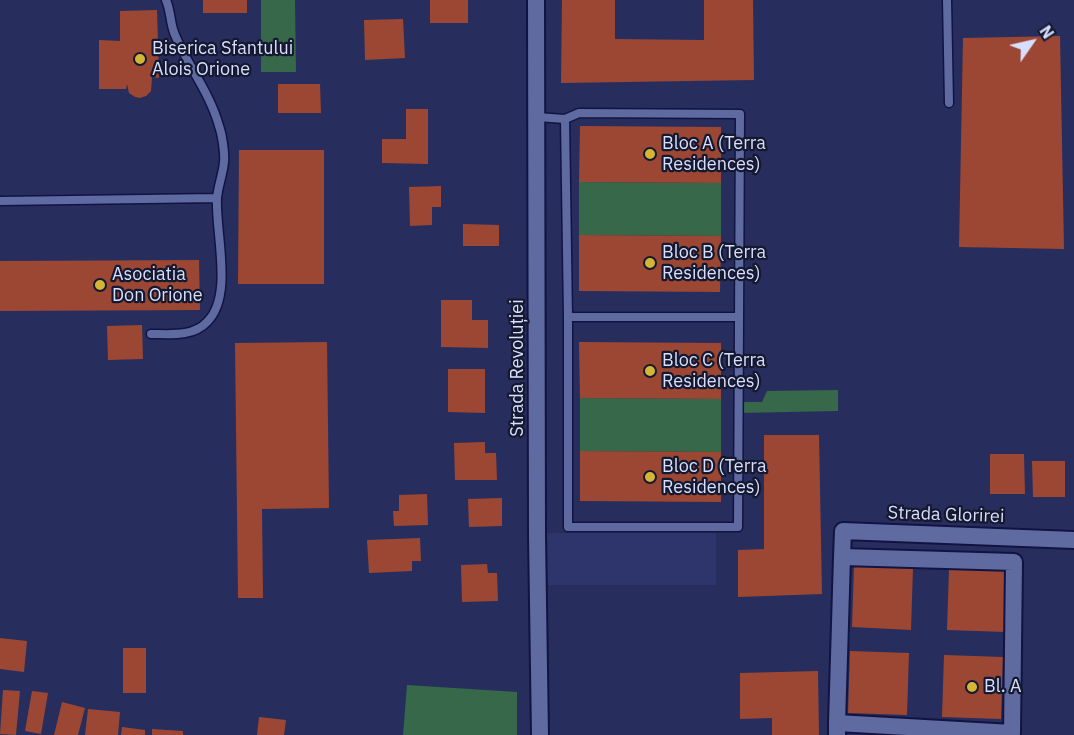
<!DOCTYPE html>
<meta charset="utf-8">
<style>
body{margin:0}
#map{position:relative;width:1074px;height:735px;overflow:hidden;background:#272e5e;font-family:"IBM Plex Sans",sans-serif}
canvas{display:block}
.north{position:absolute;left:1002px;top:12px;width:60px;height:60px;-webkit-text-stroke:4px #15192f;paint-order:stroke;rotate:56deg;font-size:16px;font-weight:700;line-height:24px;text-align:center;color:#d8dffe}
.north::after{content:'';display:block;margin:auto;width:21px;height:27px;background:#d8dffe;clip-path:polygon(50% 0,100% 100%,50% 72%,0 100%)}
</style>
<div id="map">
<canvas width="1074" height="735"></canvas>
<div class="north">N</div>
</div>
<script>
const context = document.querySelector('canvas').getContext('2d');
context.lineJoin = 'round';
function paint(path, color) { context.fillStyle = color; context.fill(path, 'evenodd'); }
function trace(path, color, width, dash) { context.strokeStyle = color; context.lineWidth = width; context.lineCap = dash ? 'butt' : 'round'; context.setLineDash(dash || []); context.stroke(path); }
function write(font, color, halo, rows, align = 'center') {
  context.font = font + ' "IBM Plex Sans",sans-serif'; context.lineWidth = 4.5; context.setLineDash([]); context.textBaseline = 'middle'; context.strokeStyle = halo; context.fillStyle = color; for (const [text, x, y, turn = 0] of rows) {
    context.save(); context.translate(x, y); context.rotate((+turn || 0) * Math.PI / 180); context.textAlign = isNaN(turn) ? turn : align; if (halo) context.strokeText(text, 0, 0); context.fillText(text, 0, 0); context.restore();
  }
}
const built = new Path2D(`
 M547 533H716V585H548Z`);
const green = new Path2D(`
 M261 0H295L296 72H261Z
 M579 182 721 183V236L579 235Z
 M838 390V411L739 413V402H762L767 391Z
 M580 398 721 399V452L580 451Z
 M407 685 517 692V735H403Z`);
const building = new Path2D(`
 M203 0H247V13H203Z
 M430 0H468V23H430Z
 M562 0H615V39L704 40V0H753L754 80 561 83Z
 M157 10 159 78 152 77 151 91 146 96 140 98 135 97 129 93 127 84 126 89H99V40L120 41V11Z
 M403 19 405 58 365 60 364 20Z
 M1060 36 1064 249 959 247 963 38Z
 M278 84H320L321 113H278Z
 M406 109H428V164L382 163V139H406Z
 M580 126 721 127V183L579 182Z
 M239 150H324V284H238Z
 M441 186V207H432V225L410 226 409 187Z
 M463 224 499 225V246H463Z
 M579 235 721 236 720 292 579 291Z
 M199 260 200 310 0 311V261Z
 M441 300H472V320H488V348L441 347Z
 M142 325 143 359 108 360 107 326Z
 M327 342 329 508 262 509 263 598H238L235 343Z
 M579 342 721 343V399L580 398Z
 M448 369H485V413L448 412Z
 M764 435H819L822 594 738 597V550L764 549Z
 M485 442V453H496L497 480H455L454 443Z
 M580 451 721 452V502L580 501Z
 M990 454H1024L1025 494H990Z
 M1032 461H1065V497H1033Z
 M427 494 428 525 394 526 393 511H399V495Z
 M502 498V526L469 527 468 499Z
 M420 538 421 561H412V571L369 573 367 540Z
 M487 564 488 573H497L498 601 462 602 461 565Z
 M854 566 913 568 911 630 852 627Z
 M949 569 1008 571 1006 632 947 630Z
 M0 638 27 641 24 672 0 669Z
 M123 648H146V693H123Z
 M850 651 909 653 907 715 848 713Z
 M944 655 1003 657 1001 719 942 717Z
 M818 671 819 735H772V718L740 719V673Z
 M3 690 20 691 16 735 0 734Z
 M32 691 48 693 41 734 25 731Z
 M62 702 85 708 78 735H54Z
 M88 709 120 712 118 735H85Z
 M259 717 286 720 284 735H257Z
 M122 727 145 730V735H121Z
 M152 729 183 731V735H152Z`);
const service = new Path2D(`
 M947 0 949 103
 M537 117 565 119 579 113 740 114 738 527H568V317L565 119
 M0 201 217 198
 M568 317H739
 M151 334C170 334 193 337 207 322 234 296 215 232 217 198 218 186 223 174 224 162 225 153 222 134 219 126 210 93 188 66 175 35 170 24 171 11 166 0`);
const minor = new Path2D(`
 M536 0 537 536 540 735
 M842 557 843 531 1074 540
 M837 735V723L842 557 1014 562 1012 733 837 723`);
const markers = [
 [140,59,6,"#d5b535"],
 [650,154,6,"#d5b535"],
 [650,263,6,"#d5b535"],
 [100,285,6,"#d5b535"],
 [650,371,6,"#d5b535"],
 [650,477,6,"#d5b535"],
 [972,687,6,"#d5b535"]
];
const poiNames = [
 ["Biserica Sfantului",152,49],
 ["Alois Orione",152,70],
 ["Bloc A (Terra",662,144],
 ["Residences)",662,165],
 ["Bloc B (Terra",662,253],
 ["Residences)",662,274],
 ["Asociatia",112,275],
 ["Don Orione",112,296],
 ["Bloc C (Terra",662,361],
 ["Residences)",662,382],
 ["Bloc D (Terra",662,467],
 ["Residences)",662,488],
 ["Bl. A",984,687]
];
const streetNames = [
 ["Strada Revoluției",518,368,-90],
 ["Strada Glorirei",946,515,2]
];
paint(built, '#2d356c');
paint(green, '#376849');
paint(building, '#9c4733');
trace(service, '#111442', 11);
trace(minor, '#111442', 20);
trace(service, '#5f6aa0', 8);
trace(minor, '#5f6aa0', 16);
for (const [x, y, r, color] of markers) { const dot = new Path2D(); dot.arc(x, y, r, 0, 2 * Math.PI); context.fillStyle = color; context.fill(dot); trace(dot, '#15192f', 2); }
write('18px', '#d8dffe', '#15192f', poiNames, 'left');
write('18px', '#d8dffe', '#15192f', streetNames);
</script>
